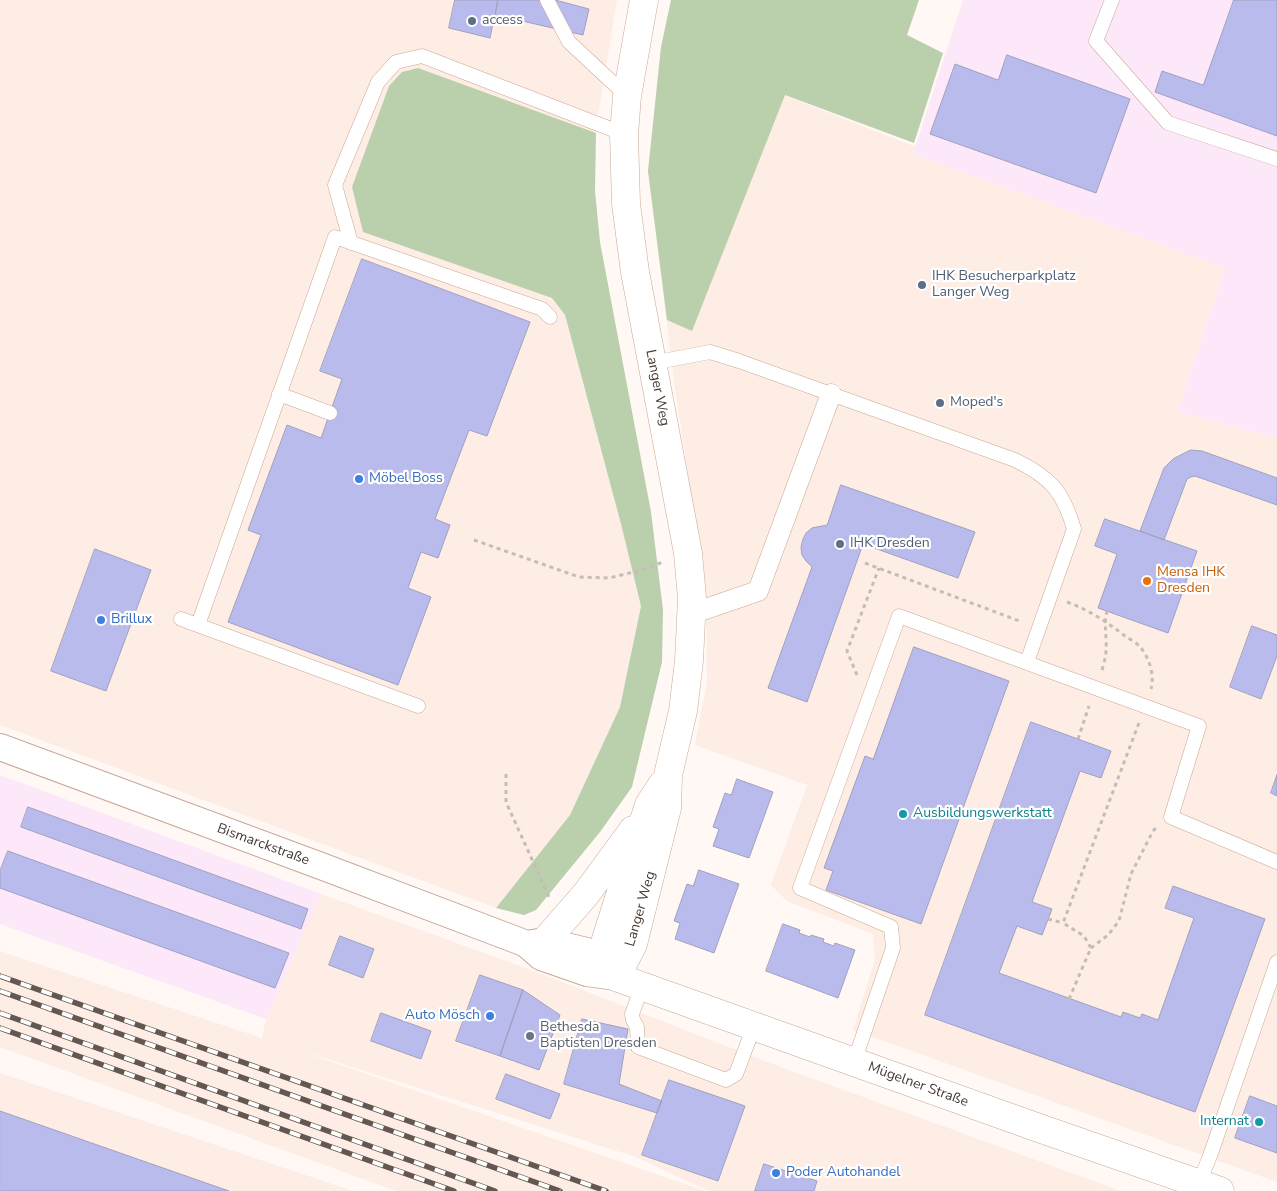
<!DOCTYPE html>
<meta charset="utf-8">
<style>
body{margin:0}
canvas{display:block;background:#fff8f4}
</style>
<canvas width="1277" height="1191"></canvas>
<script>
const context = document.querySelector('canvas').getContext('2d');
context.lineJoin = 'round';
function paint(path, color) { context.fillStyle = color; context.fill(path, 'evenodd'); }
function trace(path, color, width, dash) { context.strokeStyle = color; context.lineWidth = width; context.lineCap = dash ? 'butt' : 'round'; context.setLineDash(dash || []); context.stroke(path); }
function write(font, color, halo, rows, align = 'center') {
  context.font = font + ' "Nunito Sans",sans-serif'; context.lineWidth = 4.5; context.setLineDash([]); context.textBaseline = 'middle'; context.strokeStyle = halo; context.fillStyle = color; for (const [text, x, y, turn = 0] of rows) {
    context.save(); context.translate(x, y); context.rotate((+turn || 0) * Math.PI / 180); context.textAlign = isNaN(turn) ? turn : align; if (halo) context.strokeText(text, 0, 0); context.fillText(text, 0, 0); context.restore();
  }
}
const built = new Path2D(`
 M0 0H617L565 316 621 524 641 605 620 707 570 815 496 908 0 725Z
 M661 47 1225 268 1177 412 1277 438V1182L853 1030 875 959 873 934 787 901 771 885 807 785 695 745 707 682 706 591 675 389 648 171Z
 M321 894 534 971 770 1063 1121 1191H708L636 1157 292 1048 705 1191H396L0 1047V951L262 1038 266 1019Z
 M0 1073 353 1191H0Z`);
const industrial = new Path2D(`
 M963 0H1277V438L1177 412 1225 268 913 154Z
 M0 775 321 894 266 1019 0 924Z`);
const green = new Path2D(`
 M671 0H919L907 35 943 53 914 143 785 95 692 331 667 320 648 171 661 47Z
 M418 68 596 133 595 191 600 242 651 512 663 610 662 662 632 787 600 832 536 910 524 915 496 908 570 815 620 707 641 606 621 524 565 315 552 298 363 232 352 187 389 86 402 72Z`);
const building = new Path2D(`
 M455 0H498L490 38 449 28Z
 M498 0H555L589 9 583 35 496 15Z
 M1234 0H1277V136L1155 92 1162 71 1203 85Z
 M1007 55 1130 99 1096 193 930 134 955 64 998 80Z
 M362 259 530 322 487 436 469 430 435 519 450 525 438 558 421 552 408 588 431 597 398 685 228 622 261 535 248 530 287 425 321 438 342 379 320 371Z
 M1191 450 1202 451 1277 478V505L1195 476 1191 477 1187 479 1164 540 1140 531 1164 468 1173 459Z
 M841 485 975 532 958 578 863 544 807 702 768 688 812 567 806 561 802 555 801 547 803 539 806 533 812 528 827 525Z
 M1105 519 1197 551 1168 633 1098 608 1117 554 1095 546Z
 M95 549 151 570 106 691 51 671Z
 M1252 626 1277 635V656L1261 699 1230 687Z
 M914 647 1009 681 921 924 826 890 833 871 824 868 865 756 873 759Z
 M1031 722 1111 751 1101 778 1080 771 1032 902 1052 909 1042 935 1017 926 999 973 1121 1017 1123 1012 1140 1018 1142 1014 1158 1020 1194 918 1165 908 1173 886 1265 919 1195 1112 925 1015Z
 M1277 775V796L1271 793Z
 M737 779 773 792 749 858 713 846 719 829 713 827 725 793 731 795Z
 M28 807 308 909 301 929 21 827Z
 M8 851 289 953 275 988 0 888V871Z
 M699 870 739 884 714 953 675 939 680 923 674 921 687 884 693 886Z
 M783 924 800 930 799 933 810 937 811 935 824 939 823 942 834 946 835 943 855 950 838 998 766 971Z
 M340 936 374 949 363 978 329 965Z
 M480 975 523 990 500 1056 456 1041Z
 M523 990 560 1015 539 1070 500 1056Z
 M381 1013 431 1031 421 1059 371 1041Z
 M582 1019 628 1029 619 1084 662 1101 657 1113 564 1084Z
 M506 1074 560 1094 550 1119 496 1099Z
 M669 1080 745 1106 718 1181 642 1155Z
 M1250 1096 1277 1106V1153L1235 1138Z
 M0 1111 229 1191H0Z
 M764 1164 817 1181 814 1191H755Z`);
const path = new Path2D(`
 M474 540 579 577 609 578 642 570 663 562
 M865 563 1022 622
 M1067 602C1089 610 1107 622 1125 636 1130 639 1137 643 1141 648 1149 658 1155 675 1151 689
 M1102 670C1105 660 1107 651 1106 641 1106 630 1104 622 1107 611
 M857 675 847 651 879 568
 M1078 739 1089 706
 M506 774V802L549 897
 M1048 919 1063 923
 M1091 948 1108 935 1119 921 1131 874 1153 831 1157 827
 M1069 999 1091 948 1084 936 1063 923 1139 723`);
const service = new Path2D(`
 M547 0 569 42 627 96
 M1112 0 1096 41 1168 123 1277 159
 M351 243 335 185 378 82 396 62 422 56 624 134
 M652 363 710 352 739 361 1015 460C1050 477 1063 491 1074 529L1027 662
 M279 394 330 413
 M181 619 418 706
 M198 625 335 237 542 309 550 317
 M642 986 632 1014 633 1020 637 1027 638 1047 726 1080 736 1074 754 1026
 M854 1062 893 948 891 927 800 888 899 616 1199 726 1171 817 1277 862
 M1199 1183 1210 1156 1277 962`);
const pedestrian = new Path2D(`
 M691 614 758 591 831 394`);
const minor = new Path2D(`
 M0 747 321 866 519 941 526 944 541 957 587 973 616 977
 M526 944 545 941 591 952 616 977`);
const secondary = new Path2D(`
 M545 941 586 894 633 830
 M616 977 633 944 667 808 668 775 683 711 689 661 692 598 688 553 635 272 626 204 624 134 627 96 644 0
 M616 977 1036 1127 1220 1191
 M616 977 606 939 649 805 662 785`);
const rail = new Path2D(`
 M0 976 606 1191
 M0 991 560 1191
 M0 1013 495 1191
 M0 1028 454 1191`);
const markers = [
 [472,21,5,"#5c6f8a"],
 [922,285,5,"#5c6f8a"],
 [940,403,5,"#5c6f8a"],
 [359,479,5,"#3f7fe0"],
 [840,544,5,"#5c6f8a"],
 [1147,581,5,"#e8710a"],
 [101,620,5,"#3f7fe0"],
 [903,814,5,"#0f9aa8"],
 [490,1016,5,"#3f7fe0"],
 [530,1036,5,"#6b7280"],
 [1259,1122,5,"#0f9aa8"],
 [776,1173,5,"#3f7fe0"]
];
const serviceNames = [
 ["access",482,21],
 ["IHK Besucherparkplatz",932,277],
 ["Langer Weg",932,293],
 ["Moped's",950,403],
 ["IHK Dresden",850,544]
];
const streetNames = [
 ["Langer Weg",657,388,79],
 ["Bismarckstraße",263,845,20],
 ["Langer Weg",641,909,-74],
 ["Mügelner Straße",918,1085,20]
];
const shopNames = [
 ["Möbel Boss",369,479],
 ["Brillux",111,620],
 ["Auto Mösch",480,1016,"right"],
 ["Poder Autohandel",786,1173]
];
const foodNames = [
 ["Mensa IHK",1157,573],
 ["Dresden",1157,589]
];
const cultureNames = [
 ["Ausbildungswerkstatt",913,814],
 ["Internat",1249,1122,"right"]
];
const worshipNames = [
 ["Bethesda",540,1028],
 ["Baptisten Dresden",540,1044]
];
paint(built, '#feede4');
paint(industrial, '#fce8f8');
paint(green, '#bad0ad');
paint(building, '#babbed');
trace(building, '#a0a1c0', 1);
trace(service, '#c9a997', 15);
trace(pedestrian, '#c9a997', 21);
trace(minor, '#c9a997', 28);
trace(secondary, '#c9a997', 29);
trace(path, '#c5bcb7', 3, [4, 4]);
trace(service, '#fff', 14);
trace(pedestrian, '#fff', 20);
trace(minor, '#fff', 26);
trace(secondary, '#fff', 28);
trace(rail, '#63574f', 5.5);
trace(rail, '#fff', 4, [11]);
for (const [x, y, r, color] of markers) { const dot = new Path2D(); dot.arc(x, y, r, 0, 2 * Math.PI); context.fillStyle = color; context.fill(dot); trace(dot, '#fff', 2); }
write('14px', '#4e5e75', '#fff', serviceNames, 'left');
write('14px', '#463931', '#fff', streetNames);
write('14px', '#366cbe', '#fff', shopNames, 'left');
write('14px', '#c56008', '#fff', foodNames, 'left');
write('14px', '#0d838f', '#fff', cultureNames, 'left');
write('14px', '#5b616d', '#fff', worshipNames, 'left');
</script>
